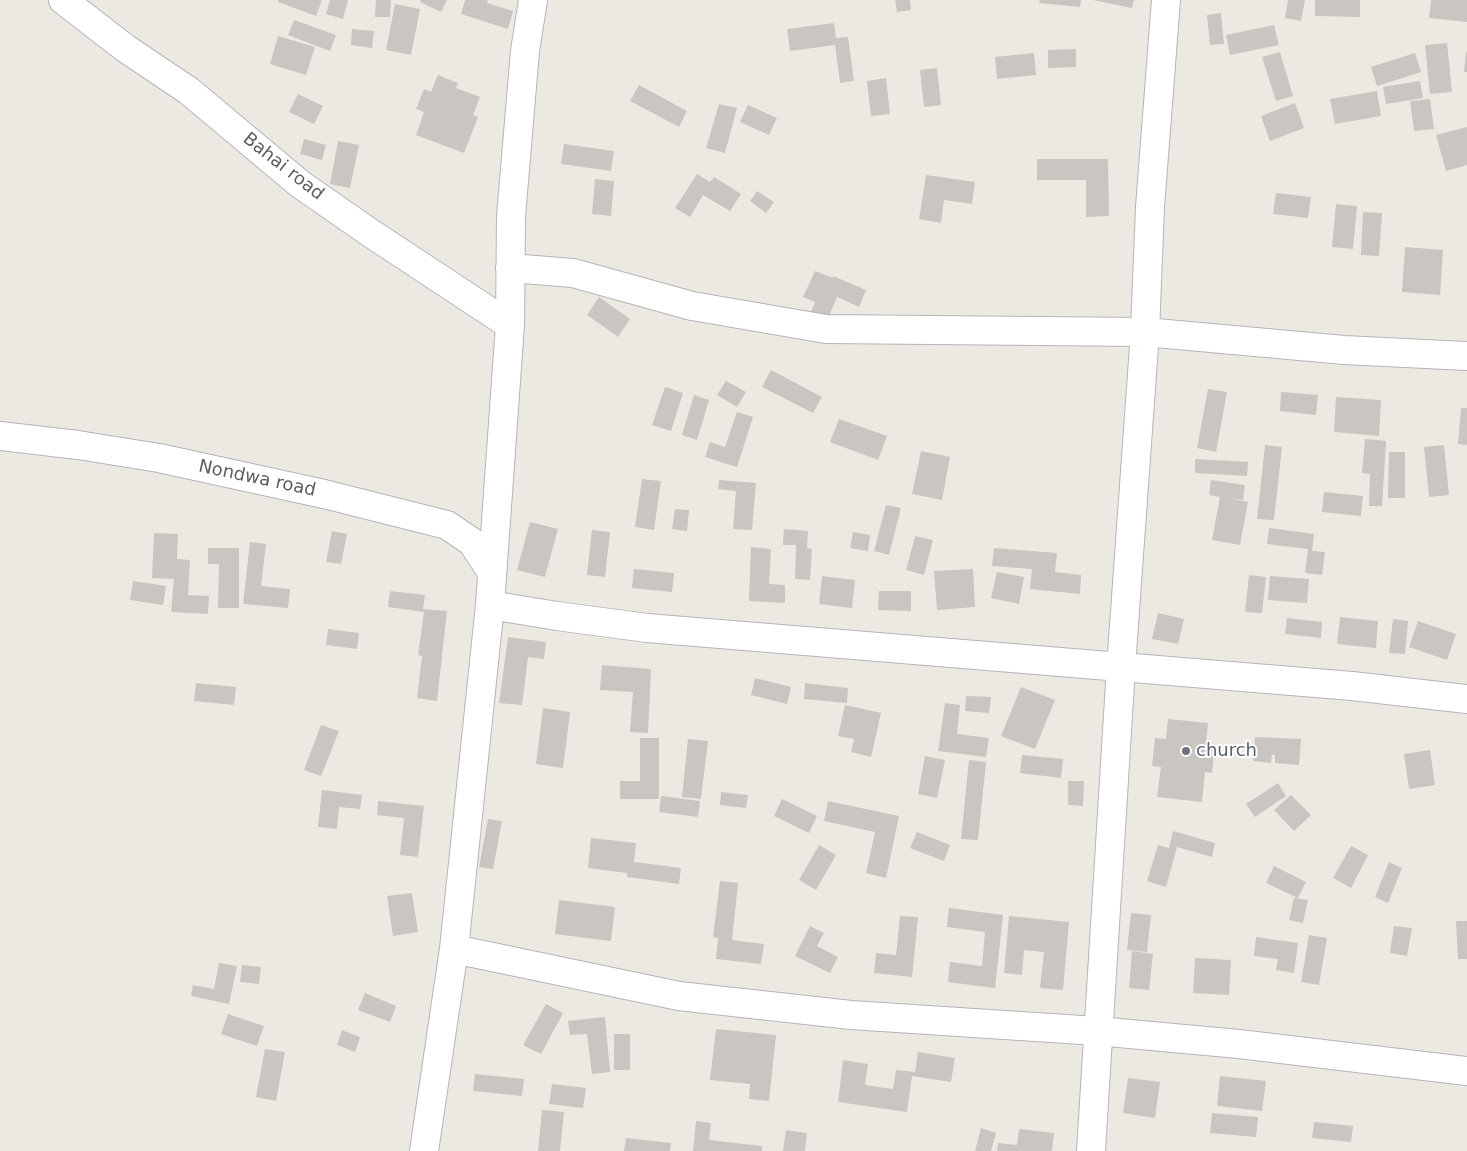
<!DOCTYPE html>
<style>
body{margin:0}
canvas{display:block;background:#ece9e3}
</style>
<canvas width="1467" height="1151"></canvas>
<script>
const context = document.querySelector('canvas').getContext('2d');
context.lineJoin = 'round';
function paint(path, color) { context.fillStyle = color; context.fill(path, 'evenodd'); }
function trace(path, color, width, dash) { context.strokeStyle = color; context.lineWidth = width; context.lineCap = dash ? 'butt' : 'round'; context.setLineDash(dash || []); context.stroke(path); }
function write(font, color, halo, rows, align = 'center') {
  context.font = font + ' "DejaVu Sans",sans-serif'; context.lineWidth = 4; context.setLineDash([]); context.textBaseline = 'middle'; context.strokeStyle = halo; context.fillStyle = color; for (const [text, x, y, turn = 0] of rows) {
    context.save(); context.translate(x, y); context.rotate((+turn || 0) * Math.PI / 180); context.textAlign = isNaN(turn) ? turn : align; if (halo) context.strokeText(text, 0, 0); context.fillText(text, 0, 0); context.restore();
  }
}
const building = new Path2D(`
 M278 0H322L316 16 278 2Z
 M330 0H348L343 19 326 14Z
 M376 0H391L390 17H375Z
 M421 0H447L441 12 420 2Z
 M465 0H488L487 3 513 11 508 29 461 14Z
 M895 0H910L911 10 897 12Z
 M1040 0H1081L1080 7 1039 3Z
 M1093 0H1134L1132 8Z
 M1288 0H1305L1301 21 1285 18Z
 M1315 0H1360V17L1315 16Z
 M1431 0H1467V22L1429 18Z
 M395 4 420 9 411 55 386 50Z
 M1221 13 1224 44 1210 45 1207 15Z
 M294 20 336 35 330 51 288 35Z
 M834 23 836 38 848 37 854 81 840 83 835 45 790 51 787 29Z
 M1274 25 1279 45 1230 55 1226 35Z
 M352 29 374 31 372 48 351 45Z
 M278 36 315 47 306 75 270 64Z
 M1447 43 1452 92 1430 94 1425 45Z
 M1076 49V67L1048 68V50Z
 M1280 52 1293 96 1276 101 1262 57Z
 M1466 52H1467V72H1464Z
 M1034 53 1036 75 997 79 995 57Z
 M1415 53 1421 72 1377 86 1371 67Z
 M937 68 941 105 924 107 920 70Z
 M438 75 458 83 456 88 480 97 473 115 478 117 464 153 416 135 424 112 416 109 424 89 431 92Z
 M886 78 890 114 871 116 867 81Z
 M1420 81 1423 98 1386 104 1383 87Z
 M639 85 687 111 679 127 630 101Z
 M1377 91 1381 116 1335 124 1330 99Z
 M298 94 323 106 314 124 289 112Z
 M1430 99 1434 129 1414 131 1410 101Z
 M1295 103 1304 128 1270 141 1261 116Z
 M719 104 737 108 725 153 706 148Z
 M748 105 777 118 769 135 740 122Z
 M1467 127V165L1446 171 1436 135Z
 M304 139 326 145 322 160 300 154Z
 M338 141 359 145 350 188 330 184Z
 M564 144 614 151 611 171 561 164Z
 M1037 159H1108L1109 216 1086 217V180H1037Z
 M697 174 710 182 714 177 741 194 730 211 703 195 690 217 675 208Z
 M926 175 975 182 972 204 944 200 941 223 919 219Z
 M595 179 614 181 611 216 592 214Z
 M757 191 774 202 766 213 750 201Z
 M1276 193 1311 197 1308 218 1273 214Z
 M1336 204 1357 206 1353 249 1332 247Z
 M1363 212 1382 213 1379 256 1361 255Z
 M1405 247 1443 250 1440 295 1402 292Z
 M815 271 833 278V276L866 290 859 307 837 297 823 330 806 323 815 302 803 297Z
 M599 297 630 319 618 337 587 315Z
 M771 370 822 397 813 413 762 387Z
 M726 381 746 392 737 407 717 395Z
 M665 387 683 393 671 431 652 425Z
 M1208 389 1227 392 1216 452 1197 448Z
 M1281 392 1318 395 1316 415 1280 411Z
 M694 395 709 400 697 440 682 435Z
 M1336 397 1381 400 1379 436 1334 432Z
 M1461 408H1467V445L1458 444Z
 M737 412 753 417 737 467 705 457 710 442 725 447Z
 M839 419 887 436 878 460 830 442Z
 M1365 439 1386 441 1382 506H1369L1370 474 1362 473Z
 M1265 445 1282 447 1274 520 1257 519Z
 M1444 445 1449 495 1429 497 1424 447Z
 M921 451 950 457 942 500 912 494Z
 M1389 452H1405V498H1388Z
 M1195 459 1248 462 1247 476 1195 473Z
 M642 479 661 481 654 530 635 527Z
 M719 480 756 483 752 530 733 529 736 491 718 489Z
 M1211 480 1245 485 1243 500 1228 498 1248 502 1240 545 1212 540 1220 497 1209 495Z
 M1324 492 1363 496 1361 516 1322 512Z
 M886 505 901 508 889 555 874 551Z
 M675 509 689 510 687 531 672 529Z
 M530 522 558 529 545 577 517 570Z
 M1269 528 1314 534 1312 551 1325 552 1322 575 1305 573 1308 549 1267 544Z
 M784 529 808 531 807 548 812 549 810 580 795 579 796 545H783Z
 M592 530 610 532 605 577 587 575Z
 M332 531 347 534 341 564 326 562Z
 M853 532 870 535 868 551 850 548Z
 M154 533 178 534 177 559 190 560 188 595 209 596 208 614 171 612 174 579 152 578Z
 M915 536 933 540 924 575 906 570Z
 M250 542 266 544 261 586 290 589 288 608 243 604Z
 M751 547 771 549 769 584 785 585V603L749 601Z
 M208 548H239V608H218L219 564H208Z
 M994 548 1057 553 1055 572 1081 575 1080 594 1030 589 1032 569 992 566Z
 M634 569 674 573 672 592 632 588Z
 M973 569 975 607 937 610 934 571Z
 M997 572 1024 577 1019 604 991 598Z
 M1249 575 1266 577 1262 613 1245 612Z
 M822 576 855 580 852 608 819 604Z
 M1270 576 1309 579 1307 603 1268 600Z
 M133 581 166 586 163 605 130 600Z
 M390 591 425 595 423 609 447 611 437 701 417 698 422 656 418 655 424 612 388 607Z
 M879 591H911V611L878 610Z
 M1158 613 1184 619 1178 644 1152 639Z
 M1340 617 1378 621 1376 648 1337 644Z
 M1287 618 1322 622 1321 638 1285 634Z
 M1393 619 1408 621 1405 654 1389 653Z
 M1418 621 1456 634 1447 660 1409 647Z
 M328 629 359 633 357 649 326 645Z
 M508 637 546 642 544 659 528 657 522 705 499 703Z
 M602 665 651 669 648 733 630 732 633 692 600 690Z
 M755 678 791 687 787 704 751 695Z
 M196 683 236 687 234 705 194 701Z
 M805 683 848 688 847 703 804 699Z
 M1021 687 1055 700 1035 749 1001 736Z
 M966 696 991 697 989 713 965 711Z
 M945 703 960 705 957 734 989 738 986 757 938 751Z
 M845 705 881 713 871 757 851 752 854 739 838 736Z
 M543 708 570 712 563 768 536 764Z
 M1168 719 1208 723 1206 743 1215 744 1212 773 1205 772 1202 802 1157 797 1161 767 1152 766 1155 738 1166 739Z
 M321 725 339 731 321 776 304 770Z
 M1255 737 1301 739 1299 765 1275 763V755H1272L1271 763 1253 761Z
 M640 738H659V799H620V781H640Z
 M688 739 708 741 701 799 682 797Z
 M1430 750 1435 785 1409 789 1404 754Z
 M1022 755 1063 759 1061 778 1020 773Z
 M925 756 945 760 937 798 918 794Z
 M969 760 986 762 978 840 961 839Z
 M1068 781H1084L1083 806 1068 805Z
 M1278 783 1286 796 1255 817 1246 804Z
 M322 790 362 795 360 809 339 807 337 829 318 827Z
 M721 792 748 795 746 808 720 805Z
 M1291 795 1311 815 1294 831 1274 810Z
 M661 796 700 801 698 817 659 812Z
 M782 799 817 816 809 833 774 816Z
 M378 801 424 806 418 857 400 855 404 818 377 815Z
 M828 801 899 816 886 878 866 873 875 832 824 821Z
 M488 819 502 821 493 869 479 867Z
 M1173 831 1215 843 1212 857 1177 847 1166 887 1147 881 1158 845 1169 848Z
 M917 832 950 845 944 861 910 848Z
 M591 838 636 843 634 862 681 868 679 884 627 877V873L588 868Z
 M819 845 836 855 816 890 799 880Z
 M1351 846 1368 855 1351 888 1333 878Z
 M1389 862 1402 868 1388 903 1375 897Z
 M1274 866 1306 882 1298 898 1266 883Z
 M720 881 738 883 732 940 764 944 761 964 716 959 718 938 713 937Z
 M412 893 418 932 393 936 387 896Z
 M1294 898 1308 900 1303 923 1289 920Z
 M559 900 615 907 611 941 555 934Z
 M949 908 1003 915 995 988 948 982 950 962 982 966 985 932 947 927Z
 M1131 913 1151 915 1147 952 1127 950Z
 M900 916 918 917 912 977 874 973 876 953 896 955Z
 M1009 916 1069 922 1063 990 1040 988 1044 952 1024 950 1022 975 1004 973Z
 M1456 921H1467V959H1458Z
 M810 926 824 933 817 946 838 957 830 973 795 956Z
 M1394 926 1412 928 1407 956 1390 953Z
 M1309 935 1327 938 1319 985 1301 982Z
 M1256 937 1298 943 1294 973 1276 970 1278 959 1254 956Z
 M1132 951 1153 954 1149 990 1129 988Z
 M1195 958 1231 960 1229 995 1193 993Z
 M219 963 237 966 229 1004 191 996 193 985 214 989Z
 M242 965 261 967 259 984 240 982Z
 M365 993 396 1006 390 1022 358 1010Z
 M546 1004 563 1013 541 1054 523 1045Z
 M228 1014 264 1026 257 1046 221 1034Z
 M605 1017 610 1072 592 1074 587 1034 570 1035 568 1021Z
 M716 1029 776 1035 769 1101 749 1099 750 1084 710 1080Z
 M342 1030 360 1037 355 1052 337 1045Z
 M614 1034H630V1070H614Z
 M265 1049 285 1052 276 1101 256 1097Z
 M918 1052 955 1058 951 1082 912 1076 907 1112 838 1102 843 1060 868 1064 865 1085 893 1089 896 1070 915 1072Z
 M475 1074 524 1079 522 1096 473 1091Z
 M1220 1076 1266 1081 1262 1111 1217 1106Z
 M1128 1078 1160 1082 1155 1118 1123 1113Z
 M552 1084 586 1088 583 1108 549 1104Z
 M542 1110 564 1112 560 1151H538Z
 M1212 1113 1258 1117 1256 1137 1210 1133Z
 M696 1121 711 1123 709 1140 762 1146V1151H693Z
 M1314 1122 1353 1126 1351 1142 1312 1138Z
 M981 1128 996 1133 991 1151H975Z
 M1019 1129 1054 1133 1052 1151H997L998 1143 1017 1145Z
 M786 1130 807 1133 805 1151H783Z
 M626 1138 671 1143 670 1151H624Z`);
const street = new Path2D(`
 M63 0 125 48 189 91 300 184 369 232 510 325
 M510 268 573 273 692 306 826 329 1145 332 1344 350 1467 356
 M0 436 78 445 159 458 324 494 447 525 472 542 491 571
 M490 605 557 616 647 628 1352 686 1467 699
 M454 949 679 996 851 1015 1097 1031 1239 1044 1467 1071
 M424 1151 454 949 490 605 510 325 511 216 525 51 533 0
 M1091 1151 1121 667 1145 332 1150 207 1166 0`);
const markers = [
 [1186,751,5,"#6b7280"]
];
const streetNames = [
 ["Bahai road",283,167,38],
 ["Nondwa road",257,479,12]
];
const worshipNames = [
 ["church",1196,751]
];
paint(building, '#c9c5c1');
trace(street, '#b3b5b8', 30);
trace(street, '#fff', 28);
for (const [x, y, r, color] of markers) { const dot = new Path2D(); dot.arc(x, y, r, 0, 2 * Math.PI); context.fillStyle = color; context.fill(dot); trace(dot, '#fff', 2); }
write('18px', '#5b5e61', '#fff', streetNames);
write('18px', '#5b616d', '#fff', worshipNames, 'left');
</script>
